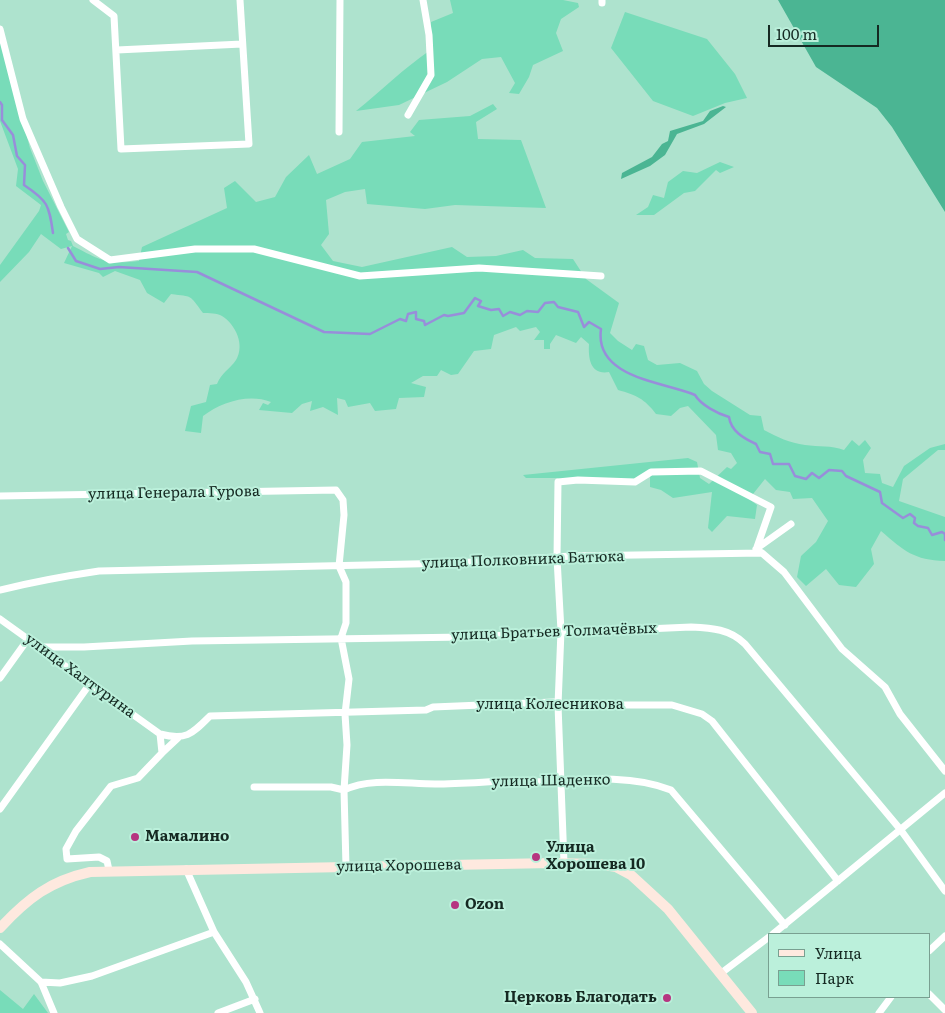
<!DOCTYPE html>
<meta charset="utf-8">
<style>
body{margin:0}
#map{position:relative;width:945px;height:1013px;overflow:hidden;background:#aee3ce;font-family:Literata,serif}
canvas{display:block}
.legend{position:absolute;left:768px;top:933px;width:162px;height:65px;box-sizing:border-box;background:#bbf0db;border:1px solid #79a091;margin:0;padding:6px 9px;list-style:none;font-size:15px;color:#152922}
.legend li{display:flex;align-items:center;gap:10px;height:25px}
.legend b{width:25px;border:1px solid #79a091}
.scale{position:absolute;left:768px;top:25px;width:111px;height:22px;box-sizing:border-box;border:2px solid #152922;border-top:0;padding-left:6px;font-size:15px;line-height:18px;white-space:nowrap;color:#152922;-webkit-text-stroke:4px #bbf0db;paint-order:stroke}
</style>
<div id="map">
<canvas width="945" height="1013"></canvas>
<ul class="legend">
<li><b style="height:6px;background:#fee9df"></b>Улица</li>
<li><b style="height:14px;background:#78dcb9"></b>Парк</li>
</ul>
<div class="scale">100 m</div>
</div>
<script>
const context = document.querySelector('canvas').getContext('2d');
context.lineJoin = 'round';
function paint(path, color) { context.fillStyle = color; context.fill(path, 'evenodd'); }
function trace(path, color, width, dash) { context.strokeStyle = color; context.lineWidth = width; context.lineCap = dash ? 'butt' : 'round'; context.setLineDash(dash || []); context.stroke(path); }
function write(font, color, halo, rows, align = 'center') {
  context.font = font + ' Literata,serif'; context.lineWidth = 4; context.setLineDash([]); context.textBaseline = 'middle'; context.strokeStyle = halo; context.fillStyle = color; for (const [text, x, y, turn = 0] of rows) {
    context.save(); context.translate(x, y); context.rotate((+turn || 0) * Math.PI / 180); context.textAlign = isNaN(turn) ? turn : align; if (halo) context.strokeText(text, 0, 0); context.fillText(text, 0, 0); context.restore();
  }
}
const green = new Path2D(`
 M450 0H563L578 3 579 7 561 19 556 33 563 51 533 65 529 77 519 94 509 93 515 83 501 57 482 59 447 82 399 105 356 111C381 91 403 69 429 51L431 22 453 13Z
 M625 12 707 39 735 74 747 98 725 103 693 116 653 101 611 48Z
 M0 37 30 148 43 181 69 232 66 234 68 240 71 241 73 246C100 260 107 265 139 261L142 247 227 208 224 188 235 181 256 202 275 197 286 177 309 155 317 174 350 159 362 142 415 136 410 132 419 120 470 116 493 104 497 109 476 122 478 139 521 140 546 208 455 205 425 209 367 204 365 189 345 192 326 200 329 234 321 245 333 261 362 267 452 247 467 257 496 256 523 250 535 258 573 259 586 279 619 303 610 333 618 341 632 350 636 344 644 346 648 360 657 365 680 363 697 371 704 384 712 391 750 415 761 416 764 430C777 437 790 443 805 445 819 447 831 445 844 450L852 440 859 446 865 440 871 448 863 460 865 473 880 474 882 483 893 487 904 466 930 448 945 444V450H938L903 479 899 501 945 517V561C914 560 904 551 881 531L871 549 874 564 856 587 839 585 826 569 806 586 797 577 801 556 816 542 828 521 812 498 793 499 790 492 776 490 765 479 749 499 757 505 755 519 727 516 712 532 708 528 712 492 673 498 661 490 650 487V475L635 482 566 481 557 478H526L523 475 688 458 697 462 700 478 709 484 727 467 731 469 737 463 731 453 718 450 716 435 688 406 680 408 671 416 656 414C645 399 636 395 618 390L609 372C591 375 588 360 589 344L581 337 576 343 556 335 550 344V349H544V340H534L540 332 536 327 520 331 516 327 494 335 491 349 474 351 458 374 451 375 441 370 437 376H423L411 383 426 387 424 397 399 398 396 409 375 411 370 403 348 407 345 400 337 398 338 415 323 407 310 411 312 401 302 404 292 413 259 410 263 403 268 405 271 402C249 393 221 402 203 416L201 433 185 431 191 406 206 402 210 385 217 384C221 373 230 369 236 360 245 345 236 325 222 316 217 313 209 313 203 313 189 294 193 297 171 294L164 303 147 293 140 280 115 271 103 277 99 273 64 263 72 246 61 249 41 234 29 252 0 282V265L39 211 41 205 16 186 18 169 0 121Z
 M720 162 734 167 720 173 716 170 695 191 684 193 654 215H636L648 207 653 195 664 198 668 182 683 171 697 173Z
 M0 990 23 1009 34 994 48 1013H0Z`);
const forest = new Path2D(`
 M778 0H945V212L892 127 877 108 816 67Z
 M723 106 726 107 704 124 677 134 665 155 650 166 621 179 622 173 652 157 662 144 668 141 670 131 703 121 710 111Z`);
const stream = new Path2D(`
 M0 102 2 105V120L13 135 17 156 25 165 24 185C48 201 49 205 53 233
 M68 248 76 261 100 269 119 267 197 272 324 332 370 334 400 319 406 321 408 314 416 312V319L424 321 425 325 444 315 448 316 464 313 475 298 481 301 478 306 491 310 499 309 503 316 510 312 520 315 527 311 538 312 545 303 554 302 558 307 578 312 584 327 589 322 601 329C594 378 664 382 695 395 701 405 718 414 729 417 731 431 743 438 756 444L760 452 770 454 773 464H789L795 476 806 479 812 473 819 478 829 470 842 471 846 476 880 492 882 503 903 518 910 514 915 518 914 523 918 526 928 528 932 535 942 532 945 534V540`);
const minor = new Path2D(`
 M93 0 114 16 121 149 249 144 240 0
 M602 0V3
 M0 29 23 119 61 207 77 239 110 260 195 249H254L360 276 479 268 601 276
 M117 50 242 44
 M408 115 431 75 429 35 423 0
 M339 132 340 0
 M0 496 336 490 343 500 344 515 339 566 346 582V623L341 638 349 679 345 714 347 745 344 790 346 867
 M756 549 791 524
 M0 590C33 582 65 576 99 571L455 563 572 556 762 553 784 572 842 649 885 687 900 714 945 771
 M0 619 160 734C186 741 192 734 210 716L426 710 433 707 554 702 558 705H672L702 714 712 721 838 881
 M40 647H84L192 641 466 637 691 627C712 628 730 629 745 644L900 829 945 891
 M0 678 28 639
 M162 753 178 738
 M254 787H331L344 790C371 777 406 784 435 784 459 784 482 782 505 781L514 783C563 782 625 771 671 790L785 925
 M0 809 89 685
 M564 863 558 705 561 631 557 558 558 482 578 480 635 482 651 472 701 471 771 507 756 550 762 553
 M186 869 214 932 246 982 260 1013
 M109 870 107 861 99 857 67 859 66 849 76 831 111 786 138 778 162 753 160 734
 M773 934 945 793
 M0 944 41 982 54 1013
 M929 951 945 936
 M720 974 769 937
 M41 982 60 983 92 976 214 932
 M929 994 945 1010
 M218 1013 255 999
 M879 1013 891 997`);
const secondary = new Path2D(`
 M0 928C28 898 50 881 90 872L552 863 598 864 616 867 631 875 668 909 752 1013`);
const markers = [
 [135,837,5,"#b63580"],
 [536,857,5,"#b63580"],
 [455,905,5,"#b63580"],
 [667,998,5,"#b63580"]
];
const streetNames = [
 ["улица Генерала Гурова",174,493,-1],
 ["улица Полковника Батюка",523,560,-2],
 ["улица Братьев Толмачёвых",554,632,-2],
 ["улица Халтурина",80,676,36],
 ["улица Колесникова",550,705],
 ["улица Шаденко",551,781,-1],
 ["улица Хорошева",399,866,-1]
];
const poiNames = [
 ["Мамалино",145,837],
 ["Улица",546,848],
 ["Хорошева 10",546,865],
 ["Ozon",465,905],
 ["Церковь Благодать",657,998,"right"]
];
paint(green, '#78dcb9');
paint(forest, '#4bb593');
trace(stream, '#988eda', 2.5);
trace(minor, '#fff', 7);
trace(secondary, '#fee9df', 10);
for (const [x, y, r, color] of markers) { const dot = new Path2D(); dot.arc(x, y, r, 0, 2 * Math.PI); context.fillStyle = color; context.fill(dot); trace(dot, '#bbf0db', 2); }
write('15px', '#152922', '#bbf0db', streetNames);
write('bold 15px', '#152922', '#bbf0db', poiNames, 'left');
</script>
